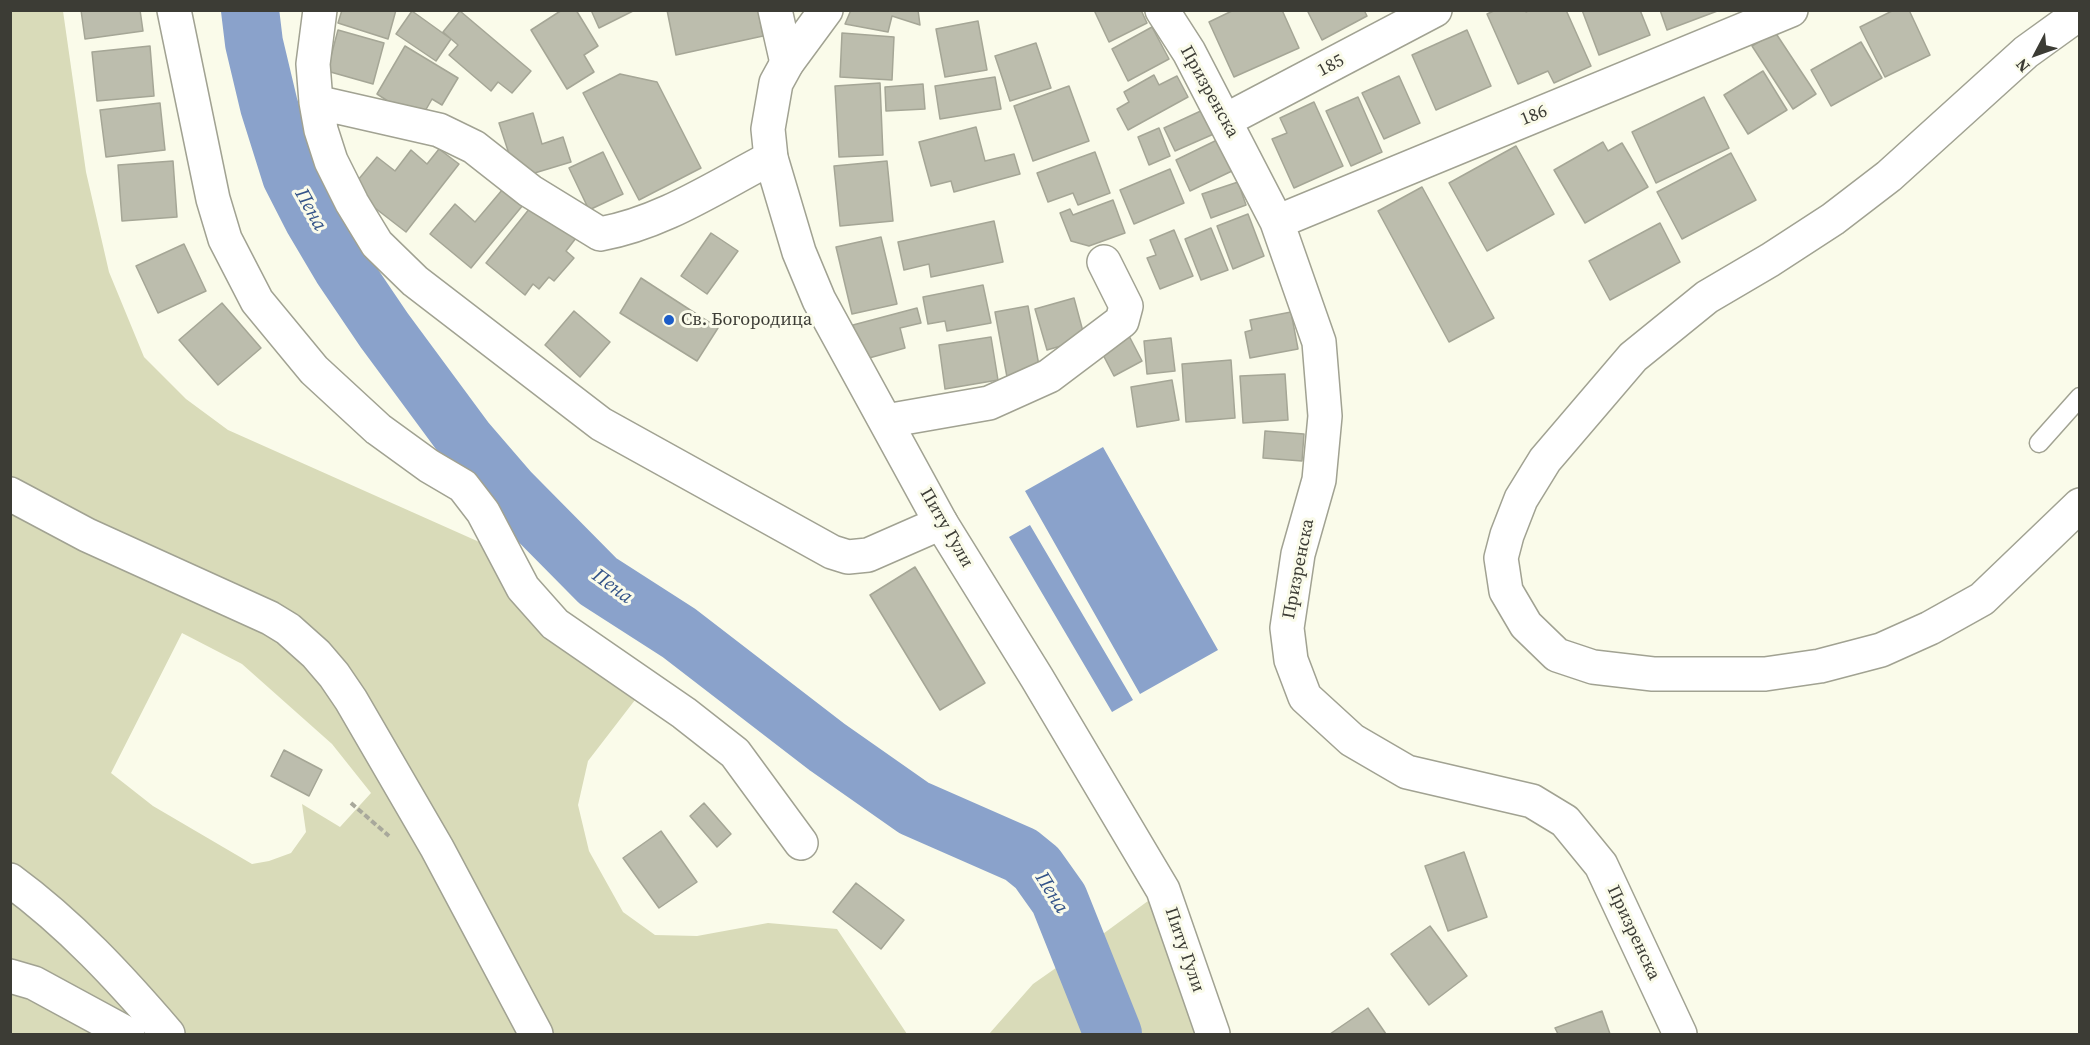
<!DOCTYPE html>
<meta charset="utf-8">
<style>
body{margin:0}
#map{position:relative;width:2090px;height:1045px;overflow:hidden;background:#fafbea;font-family:"Source Serif 4",serif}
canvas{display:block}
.frame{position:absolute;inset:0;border:12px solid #3c3c35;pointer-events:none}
.north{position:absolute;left:2006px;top:24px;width:60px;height:60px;-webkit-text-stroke:4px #fafbea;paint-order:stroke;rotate:229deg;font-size:16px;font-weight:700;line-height:24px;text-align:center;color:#3c3c35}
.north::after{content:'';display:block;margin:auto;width:21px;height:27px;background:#3c3c35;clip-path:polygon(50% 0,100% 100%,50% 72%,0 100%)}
</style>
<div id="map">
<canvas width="2090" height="1045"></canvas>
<div class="frame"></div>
<div class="north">N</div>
</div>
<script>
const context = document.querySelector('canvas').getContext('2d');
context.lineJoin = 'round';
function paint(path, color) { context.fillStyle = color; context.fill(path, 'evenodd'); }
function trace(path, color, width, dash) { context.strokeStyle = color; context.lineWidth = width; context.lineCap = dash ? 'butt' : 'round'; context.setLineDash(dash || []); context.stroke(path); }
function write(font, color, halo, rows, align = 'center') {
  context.font = font + ' "Source Serif 4",serif'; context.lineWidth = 6; context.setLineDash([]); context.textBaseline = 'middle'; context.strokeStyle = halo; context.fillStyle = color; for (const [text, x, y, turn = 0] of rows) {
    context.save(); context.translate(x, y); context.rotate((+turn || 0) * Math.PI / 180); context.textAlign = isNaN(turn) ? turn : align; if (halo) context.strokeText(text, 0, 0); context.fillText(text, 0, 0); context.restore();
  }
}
const green = new Path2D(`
 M10 11H63L86 172 109 272 144 357 186 399 228 430 504 553 523 588 645 687 588 761 578 805 589 851 623 912 655 935 697 936 768 923 837 929 907 1034H11ZM182 633 242 664 332 744 371 793 340 827 302 804 306 832 291 853 269 861 252 864 153 806 111 773Z
 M1163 890 1213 1034H1113L1081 950Z
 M1063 963 1086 1034H989L1033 984Z`);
const water = new Path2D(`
 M1103 447 1218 650 1140 694 1025 491Z
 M1030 525 1133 700 1112 712 1009 537Z`);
const river = new Path2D(`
 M250 10 254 43 269 106 291 176 313 219 342 268 384 330 466 441 510 492 598 581 679 633 827 747 914 808 1021 855 1037 868 1059 899 1113 1034`);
const building = new Path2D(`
 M81 10H140L143 31 85 39Z
 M342 10H396L388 39 338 23Z
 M562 10H576L598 46 584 55 594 72 567 89 531 30Z
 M591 10H635L599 28Z
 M667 10H758L763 36 676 55Z
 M851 10H918L920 25 892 16 888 32 845 24Z
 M1094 10H1141L1147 23 1109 42Z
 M1234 10H1282L1299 48 1234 77 1209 22Z
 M1307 10H1364L1367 16 1322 40Z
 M1496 10H1525L1526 12 1530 10H1566L1591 66 1554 83 1548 71 1518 84 1487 14Z
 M1582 10H1640L1650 35 1599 55Z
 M1660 10H1720L1667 30Z
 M1894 10H1909L1930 55 1885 77 1860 27Z
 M412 11 451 39 436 61 396 34Z
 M460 11 531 71 512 93 498 82 491 91 449 55 458 45 443 32Z
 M978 21 987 70 945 77 936 29Z
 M1152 27 1169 59 1128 81 1112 49Z
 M338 30 384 43 373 84 327 71Z
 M1467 30 1491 86 1436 110 1412 55Z
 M1775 32 1816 94 1793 109 1752 46Z
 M842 33 894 37 892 80 840 77Z
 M1861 42 1882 78 1831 106 1811 70Z
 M1036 43 1051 88 1010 101 995 56Z
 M150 46 154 96 97 101 92 52Z
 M405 46 458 78 442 105 432 99 424 113 403 111 377 94Z
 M1763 71 1787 110 1748 134 1724 95Z
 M620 74 657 82 701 168 639 200 583 93Z
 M1154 75 1159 85 1177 76 1188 97 1128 130 1117 109 1129 102 1124 92Z
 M1399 76 1420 123 1384 139 1362 93Z
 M995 77 1001 109 940 119 935 86Z
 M880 83 883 155 839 157 835 86Z
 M923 84 925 109 886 111 885 87Z
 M1069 86 1089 141 1033 161 1014 106Z
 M1358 97 1382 152 1351 166 1326 111Z
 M1704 97 1729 148 1656 183 1632 132Z
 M1314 102 1343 166 1294 188 1272 139 1287 133 1280 118Z
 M160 103 165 150 106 157 100 110Z
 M1205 109 1216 133 1175 151 1164 128Z
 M533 113 542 144 563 137 571 162 528 175 510 157 499 123Z
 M976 127 985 161 1014 154 1020 174 954 192 951 181 931 186 919 142Z
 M1159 128 1170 156 1149 165 1138 137Z
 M1217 140 1232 171 1190 191 1176 160Z
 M1603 142 1608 151 1622 143 1648 187 1585 223 1554 170Z
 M1516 146 1554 214 1487 251 1449 183Z
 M439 149 459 164 406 232 362 198 358 180 377 157 395 171 411 150 427 164Z
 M603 152 623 194 589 210 569 168Z
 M1095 152 1110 193 1078 205 1073 193 1048 202 1037 173Z
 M1731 153 1756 200 1682 239 1657 192Z
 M173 161 177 217 122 221 118 165Z
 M887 161 893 221 840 226 834 166Z
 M1170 169 1184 203 1134 224 1120 190Z
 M1238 182 1246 205 1211 218 1202 194Z
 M508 183 528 199 471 268 430 234 455 204 475 222Z
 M1422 187 1494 318 1449 342 1378 211Z
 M1113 200 1125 233 1089 246 1071 241 1060 213 1070 209 1073 215Z
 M534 203 576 238 566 251 574 258 554 281 549 277 539 289 533 284 525 295 486 263Z
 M1248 214 1264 256 1233 269 1217 226Z
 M994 221 1003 262 931 277 929 264 904 270 898 242Z
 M1660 223 1680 262 1610 300 1589 261Z
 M1211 228 1228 270 1201 280 1185 239Z
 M1174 230 1193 276 1160 289 1147 258 1156 255 1150 240Z
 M711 233 738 251 707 294 681 276Z
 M881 237 897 304 852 314 836 247Z
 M184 244 206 291 158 313 136 266Z
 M641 278 718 328 697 361 620 313Z
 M983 285 991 323 947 331 945 321 928 324 923 297Z
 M1074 298 1085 339 1047 350 1035 309Z
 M222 303 261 348 218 385 179 340Z
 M1028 306 1040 371 1007 377 995 312Z
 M917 308 921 323 900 328 905 348 862 360 853 325Z
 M574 311 610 342 580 377 545 345Z
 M1291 312 1298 349 1250 358 1245 332 1252 330 1250 320Z
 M1127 332 1142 361 1114 376 1099 347Z
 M991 337 998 380 945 389 939 345Z
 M1171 338 1175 371 1147 374 1144 341Z
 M1231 360 1235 418 1186 422 1182 364Z
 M1285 374 1288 420 1243 423 1240 376Z
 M1172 380 1179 420 1137 427 1131 387Z
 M1265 431 1304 434 1302 461 1263 458Z
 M915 567 985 683 940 710 870 595Z
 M284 750 322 770 309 796 271 776Z
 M704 803 731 834 717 847 690 816Z
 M661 831 697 882 659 908 623 858Z
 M1464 852 1487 917 1448 931 1425 866Z
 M856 883 904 920 881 949 833 912Z
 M1430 926 1467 976 1429 1005 1391 954Z
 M1368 1008 1386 1034H1330Z
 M1602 1011 1610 1034H1558L1555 1028Z`);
const path = new Path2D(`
 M351 803 389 836`);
const lane = new Path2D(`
 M2039 443 2080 397`);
const street = new Path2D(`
 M174 10 213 199 225 239 257 301 314 370 378 429 429 466 463 486 483 512 523 588 555 624 684 713 735 753 801 843
 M320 10 313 64 316 102 321 130 331 161 352 203 377 244 415 281 601 424 832 552 848 557 868 555 941 523
 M775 10 787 63
 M1162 10 1189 52 1277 222 1319 342 1325 416 1319 480 1298 554 1287 628 1291 660 1305 697 1352 740 1407 772 1532 801 1565 821 1601 865 1680 1034
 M316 102 439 130 474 147 530 191 600 234C662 223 715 187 771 158
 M1226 120 1435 10
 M1277 222 1791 10
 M886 421 989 403 1049 376 1122 321 1126 306 1104 262
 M10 880C70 924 120 978 168 1034`);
const secondary = new Path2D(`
 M826 10 787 63 776 83 768 129 771 158 799 252 819 300 941 523 1037 678 1163 890 1213 1034
 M2080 13 2026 52 1889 176 1833 219 1770 260 1707 297 1633 357 1545 460 1521 499 1507 535 1501 558 1506 591 1526 625 1557 655 1593 667 1653 674H1765L1820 666 1881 650 1930 628 1982 599 2080 505
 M10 494 87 535 270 618 288 629 316 654 334 675 351 700 437 848 536 1034
 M10 976 34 983 128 1034`);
const markers = [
 [669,320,6,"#1c5dc8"]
];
const streetNames = [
 ["185",1331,66,-28],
 ["Призренска",1209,92,61],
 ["186",1534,116,-22],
 ["Питу Гули",946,528,60],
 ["Призренска",1299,569,-79],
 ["Призренска",1633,933,65],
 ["Питу Гули",1184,950,71]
];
const poiNames = [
 ["Св. Богородица",681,320]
];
const waterNames = [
 ["Пена",310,210,61],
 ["Пена",612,587,36],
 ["Пена",1051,893,58]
];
paint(green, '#d9dbb9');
paint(water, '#8aa2cb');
trace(river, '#8aa2cb', 58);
paint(building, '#bcbdad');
trace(building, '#a5a696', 1.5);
trace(lane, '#a1a292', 21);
trace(street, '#a1a292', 36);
trace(secondary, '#a1a292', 36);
trace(path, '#a8a89b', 4, [6, 3]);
trace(lane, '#fff', 18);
trace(street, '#fff', 33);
trace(secondary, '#fff', 33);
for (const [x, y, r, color] of markers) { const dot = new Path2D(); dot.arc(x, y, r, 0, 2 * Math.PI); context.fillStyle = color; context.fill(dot); trace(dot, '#fafbea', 2); }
write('18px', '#3c3c35', '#fafbea', streetNames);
write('18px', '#3c3c35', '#fafbea', poiNames, 'left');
write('italic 20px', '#345489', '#fafbea', waterNames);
</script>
